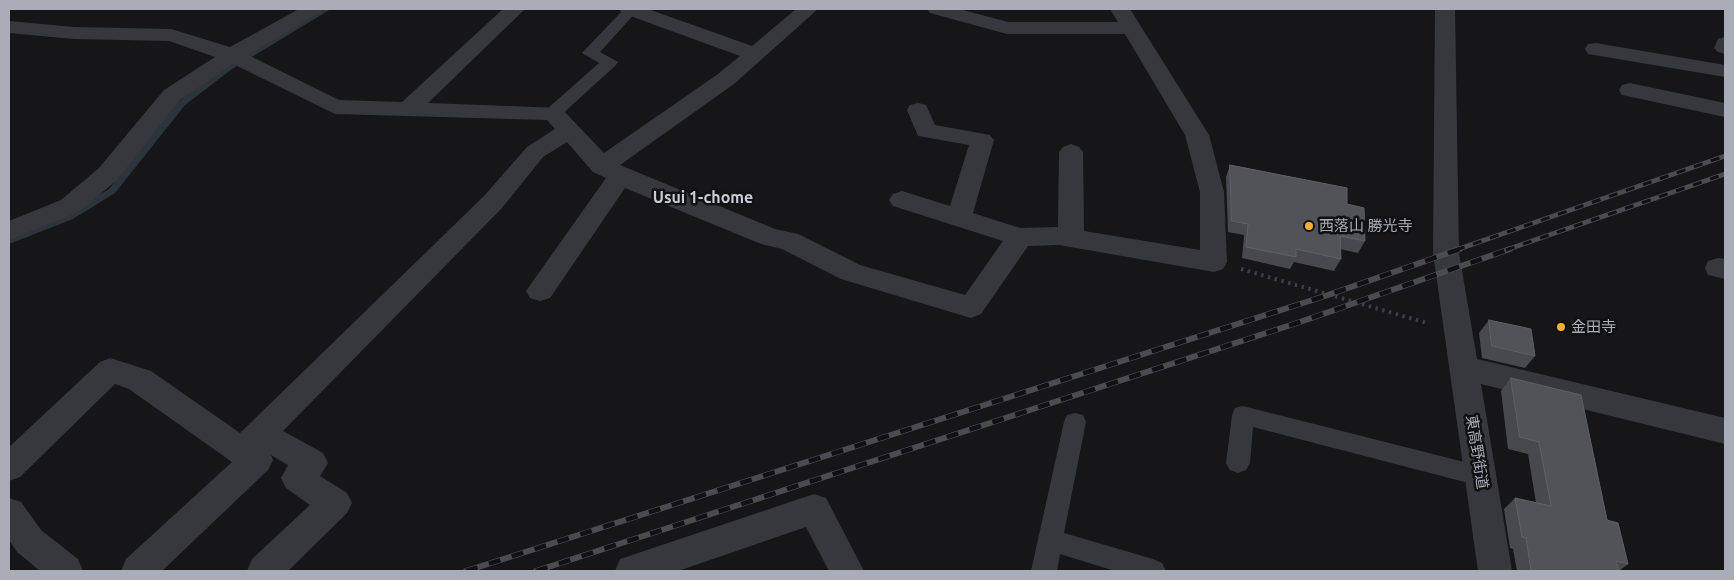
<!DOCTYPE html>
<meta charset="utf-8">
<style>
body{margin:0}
#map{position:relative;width:1734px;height:580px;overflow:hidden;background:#161618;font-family:Ubuntu,sans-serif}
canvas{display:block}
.frame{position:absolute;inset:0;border:10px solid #a8adb8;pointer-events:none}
</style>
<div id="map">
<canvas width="1734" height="580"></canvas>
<div class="frame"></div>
</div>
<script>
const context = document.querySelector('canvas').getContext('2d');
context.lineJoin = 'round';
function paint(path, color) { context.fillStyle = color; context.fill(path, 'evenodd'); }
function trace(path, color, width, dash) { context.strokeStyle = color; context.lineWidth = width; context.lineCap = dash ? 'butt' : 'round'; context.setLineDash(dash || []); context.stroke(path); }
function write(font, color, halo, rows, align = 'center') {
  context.font = font + ' Ubuntu,"Noto Sans JP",sans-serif'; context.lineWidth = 5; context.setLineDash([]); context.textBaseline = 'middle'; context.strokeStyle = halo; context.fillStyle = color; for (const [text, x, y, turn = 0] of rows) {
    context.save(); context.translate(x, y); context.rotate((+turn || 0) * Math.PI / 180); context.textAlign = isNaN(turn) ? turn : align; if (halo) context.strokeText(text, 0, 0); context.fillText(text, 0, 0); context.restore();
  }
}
const stream = new Path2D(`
 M322 9H331L232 69 185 105 115 193 73 219 9 244V237L67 215 109 189 179 101 226 65Z`);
const path = new Path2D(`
 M1241 269 1427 323`);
const lane = new Path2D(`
 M624 9 638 10 600 52 618 62 616 65 559 117H547L545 113 547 109 599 63 582 53Z
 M1243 406 1480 466 1488 469 1492 476 1488 483 1480 486 1253 427 1250 463 1246 470 1238 473 1230 470 1226 463 1232 415 1235 408Z
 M1075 413 1083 415 1086 422 1064 533 1153 559 1162 563 1166 571H1115L1060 554 1057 571H1031L1064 422 1067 415Z`);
const street = new Path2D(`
 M299 9H323L320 13 248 55 339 100 402 102 503 9H525L428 103 561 108 604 153 718 74 740 56 622 13 619 9H648L752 46 796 9H818L734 84 620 165 775 229 798 234 860 265 965 295 1003 241 893 206 889 200 893 194 902 191 950 206 969 145 918 136 907 110 910 105 918 103 926 105 935 125 990 135 994 140 973 213 1020 228 1058 227 1059 152 1063 147 1071 144 1079 147 1083 152 1084 231 1200 250V192L1185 135 1125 34H1007L930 13 927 9H959L1008 22H1118L1110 9H1130L1209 135 1224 192 1227 262 1223 269 1214 272 1059 245 1028 246 981 314 971 318 841 279 782 249 761 244 625 188 550 298 540 301 530 298 526 291 606 178 593 172 567 142 543 157 502 208 283 431 323 453 328 463 320 476 347 493 352 503 347 513 288 571H247L252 559 310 505 286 488 281 478 288 465 271 455 273 460 268 470 162 571H121L126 559 232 462 129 389 115 384 20 477 9 481V447L100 362 110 358 151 371 240 433 484 196 527 147 555 129 547 120 335 114 233 64 180 100 117 180 79 212 9 240V221L61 200 99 168 164 90 215 57 169 41 74 39 9 33V21L74 27 171 29 230 47Z
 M1435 9H1455L1459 253 1477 359 1725 418V444L1481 384 1512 571H1478L1433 253Z
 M1725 37V54L1718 52 1714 48 1718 39Z
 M1596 43 1725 65V77L1588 54 1585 49 1588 44Z
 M1630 83 1725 103V117L1622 95 1619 90 1622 85Z
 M1718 258 1725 259V279L1708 275 1705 268 1708 261Z
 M814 494 826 498 864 571H829L806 527 678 571H615L620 559 632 555Z
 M9 498 21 502 41 530 78 559 83 571H40L17 552 9 540Z`);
const railFar1 = new Path2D(`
 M1456 250 1725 156
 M1506 250 1725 174`);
const rail = new Path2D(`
 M466 571 1328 295 1460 249
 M536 571 1300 322 1510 249`);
const wall = new Path2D(`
 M1230 165 1347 204 1365 241 1358 253 1340 249 1341 259 1334 271 1294 262 1290 269 1242 258 1244 235 1228 232 1226 177Z
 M1489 320 1535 356 1525 368 1482 358 1479 333Z
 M1511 378 1607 520 1628 564 1619 571H1517L1513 549 1510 548 1504 509 1515 498 1536 503 1528 454 1508 449 1501 391Z`);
const building = new Path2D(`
 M1230 165 1347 188V204L1364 208 1365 241 1340 236 1341 259 1296 249V257L1246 247 1248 224 1232 221Z
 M1489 320 1531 329 1535 356 1492 346Z
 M1511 378 1581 395 1607 520 1618 523 1628 564 1616 561 1619 571H1531L1526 538 1522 537 1515 498 1551 506 1539 442 1520 437Z`);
const markers = [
 [1309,226,5,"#f2b134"],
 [1561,327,5,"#f2b134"]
];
const poiNames = [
 ["西落山 勝光寺",1319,226],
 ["金田寺",1571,327]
];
const streetNames = [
 ["東高野街道",1477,452,81]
];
const neighbourhoodNames = [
 ["Usui 1-chome",703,198]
];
paint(stream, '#2c353c');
trace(path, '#3d3f44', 4, [2.5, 4.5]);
paint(lane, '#37383d');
paint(street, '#37383d');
trace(railFar1, '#4a4c52', 5);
trace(rail, '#4a4c52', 6);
trace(railFar1, '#111113', 3, [9]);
trace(rail, '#111113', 4.5, [12]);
paint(wall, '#47494d');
paint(building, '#525359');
trace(building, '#5f6168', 1);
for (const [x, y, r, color] of markers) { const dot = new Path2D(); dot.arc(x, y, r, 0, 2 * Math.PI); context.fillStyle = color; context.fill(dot); trace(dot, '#111113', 2); }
write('15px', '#a8adb8', '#111113', poiNames, 'left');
write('15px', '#a8adb8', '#111113', streetNames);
write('bold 16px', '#c9ccd4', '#111113', neighbourhoodNames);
</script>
